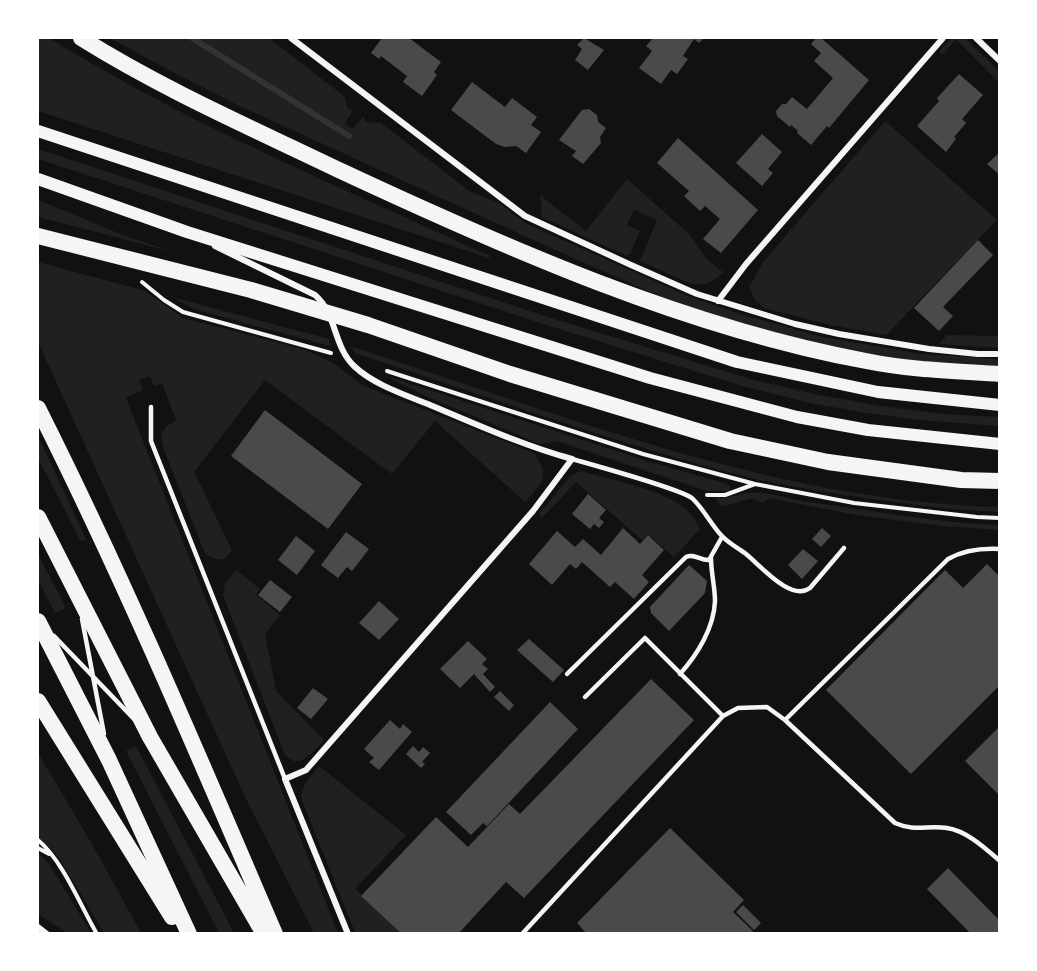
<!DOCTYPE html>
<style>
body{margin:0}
#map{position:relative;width:1037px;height:971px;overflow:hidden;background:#111;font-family:"Source Sans 3",sans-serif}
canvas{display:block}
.frame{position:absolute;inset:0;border:39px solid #fff;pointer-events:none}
</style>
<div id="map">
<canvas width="1037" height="971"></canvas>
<div class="frame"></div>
</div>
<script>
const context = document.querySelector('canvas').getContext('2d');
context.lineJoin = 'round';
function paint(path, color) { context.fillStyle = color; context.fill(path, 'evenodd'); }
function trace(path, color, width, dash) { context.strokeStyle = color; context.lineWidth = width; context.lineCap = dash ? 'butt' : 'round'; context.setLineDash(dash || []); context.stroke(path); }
const green = new Path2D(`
 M38 38H49C189 125 341 187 490 256L489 258 38 111Z
 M110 38H269L345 97 347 108 353 110 345 123 352 129 363 117 366 122 381 123 471 192 497 202 527 224 688 296 740 314 823 337 922 354 999 359V371L943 366 807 344 679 305 522 235 231 102 167 69Z
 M952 38 966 39 999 71V83L956 39 942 55 939 52Z
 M885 121 997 220 886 335 831 325 764 308 755 300 749 287 764 261Z
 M38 149 551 318 754 380 819 395 881 406 944 414 999 417V426L919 420 867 413 815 404 739 385 537 322 38 159Z
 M627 179 689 234 707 259 724 273 707 284H691L640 261 657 220 634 210 627 225 640 231 630 254 627 256 542 217 540 195 586 231Z
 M38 200 123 235 173 252 38 217Z
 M38 262 145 291 183 318 303 349 333 363 362 385 534 453C551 478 543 482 525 502L435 421 392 474 265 380 194 472 232 550 224 559C215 560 210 558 204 551L164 450C159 432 162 429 176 420L162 383 154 386 150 376 139 380 143 390 126 398 338 933H314L246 799 38 342Z
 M172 297 329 339 330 346 193 309Z
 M947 335 999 336V348L939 344Z
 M350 346C562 414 774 501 999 507V512C948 510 897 503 846 495 812 490 778 485 744 476 613 443 483 395 355 353Z
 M383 375 647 461 724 483 731 487 728 491H707L557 441 540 444 430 398Z
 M38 436 87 541 80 540 38 458Z
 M581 471C612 480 652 487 679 504 689 510 694 519 700 529L674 557 648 534 642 540 576 482 542 518 539 514 570 476Z
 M745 493C766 490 788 499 808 502 871 510 936 523 999 525V530L943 526 856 515 769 498 763 503 753 498 725 506 720 505 716 498 735 496Z
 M38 554 65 606 64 609 55 613 38 580Z
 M236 570 260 589 256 595 280 615 265 634 276 691 324 740C313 752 298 773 284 753L223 595 225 583Z
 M136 746 234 933H219L126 751Z
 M38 753 92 844 141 933H104L58 856 38 836Z
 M319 766 406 835 355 889 402 933H356L352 925 301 798C302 784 311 776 319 766Z
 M38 853 49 864 91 933H67L38 914Z`);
const stream = new Path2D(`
 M192 38 349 136`);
const building = new Path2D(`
 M382 38H409L441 62 434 72 437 75 422 96 403 82 407 76 381 56 379 59 371 53Z
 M584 38 604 50 588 70 575 60 582 49 577 45Z
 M653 38H704L699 43 694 39 683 56 688 59 677 74 671 70 661 84 639 68 652 51 646 46Z
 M816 38H821L869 80 829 128 827 126 811 145 797 133 798 131 791 125 790 127 777 116 776 111 782 104H786L792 97 807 109 833 78 814 61 821 53 811 44Z
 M959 74 983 95 962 119 966 123 954 137 956 139 946 152 917 126 939 101 937 98Z
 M472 82 505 107 512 98 537 117 531 125 541 132 526 153 516 146 505 147 496 144 451 110Z
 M589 109 597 115 598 122 606 128 600 137 601 143 583 164 572 156 576 151 559 140 582 110Z
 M762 134 782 152 768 169 773 173 762 186 736 163Z
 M678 138 758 210 721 253 703 239 720 219 705 206 700 211 684 196 689 191 657 163Z
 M1000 152V175L987 164Z
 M978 240 993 255 943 307 953 316 939 331 914 308Z
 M265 410 362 484 328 529 231 456Z
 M588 494 606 510 599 518 604 522 599 528 594 524 590 529 572 514Z
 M623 528 640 544 648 535 664 550 642 575 649 582 634 599 615 582 610 587 582 562 576 569 570 564 552 585 529 564 557 531 575 547 583 539 601 555Z
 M822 528 831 536 821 547 812 539Z
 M346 532 369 549 352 571 347 567 338 578 321 565Z
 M296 536 315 551 297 575 278 560Z
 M803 549 818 561 802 579 788 565Z
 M987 564 1000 577V685L911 774 826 690 945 570 963 588Z
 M689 565 707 581 705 593 669 631 651 613 650 607Z
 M270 580 292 597 280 612 258 595Z
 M379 601 399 619 379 640 359 623Z
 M529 639 564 670 553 682 517 650Z
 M468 641 487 659 482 664 488 669 483 674 495 687 490 692 474 674 460 688 440 669Z
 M651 679 694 720 524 898 506 882 458 934H402L361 896 436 817 468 847 509 804 520 814Z
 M313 688 328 699 311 719 297 708Z
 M500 691 514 705 509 711 494 697Z
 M550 702 578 729 487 826 483 823 471 835 446 812Z
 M390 720 400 729 403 724 412 732 379 770 369 762 374 758 364 749Z
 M1000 726V796L965 761Z
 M413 746 419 752 423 747 430 753 422 762 425 764 421 768 406 754Z
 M670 828 744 900 733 912 753 931 751 934H587L577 923Z
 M948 868 1000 921V934H971L927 889Z
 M743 905 761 923 754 930 736 912Z`);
const path = new Path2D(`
 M142 282 164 300 183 312 331 353
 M387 371 643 454 755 484 854 503 977 517 1000 518
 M707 495H725L755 484
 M38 840C63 861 80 905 97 934
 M38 848 49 854`);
const service = new Path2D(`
 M151 407V441L285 779
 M572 459C590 464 686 491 693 499 704 510 711 524 721 535 728 543 738 548 746 554 761 566 791 602 810 588L844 548
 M82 619 104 734
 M54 636 134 719
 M567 674 686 557C694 553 701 561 709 560L722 537
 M680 674C697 655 714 628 715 601 715 587 711 573 711 558
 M585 697 645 638 723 716
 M785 720 948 559C964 550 981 548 1000 549
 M522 934 723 716 738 708 767 707 785 720 895 823C915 832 927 825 947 828 967 831 985 848 1000 861`);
const minor = new Path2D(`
 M291 38 525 216 631 265 697 294 795 324 839 334 929 349 978 354H1000
 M976 38 1000 61
 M215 246 315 295C337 314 333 346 354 366 375 386 409 396 435 407 480 426 525 446 572 459L533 511 306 770 285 779 348 934
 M718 301 746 264 943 38
 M38 927 47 934`);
const secondary = new Path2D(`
 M38 131 737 362 878 392 1000 405
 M38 179 187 232 650 378 797 417 868 430 1000 444`);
const motorway = new Path2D(`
 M81 38C164 90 254 129 341 171 506 248 687 328 866 361 910 370 955 371 1000 374
 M38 236 251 290 368 325 510 374 730 441 828 462 961 480 1000 481
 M38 408C124 579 199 757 275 934
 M38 517 150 737 264 934
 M38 621 109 760 189 934
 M38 701 172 917`);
paint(green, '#202020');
trace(stream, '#333', 6);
paint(building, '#4a4a4a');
trace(path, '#f5f5f5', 4);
trace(service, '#f5f5f5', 4.5);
trace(minor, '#f5f5f5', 6);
trace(secondary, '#f5f5f5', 12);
trace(motorway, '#f5f5f5', 16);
</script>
